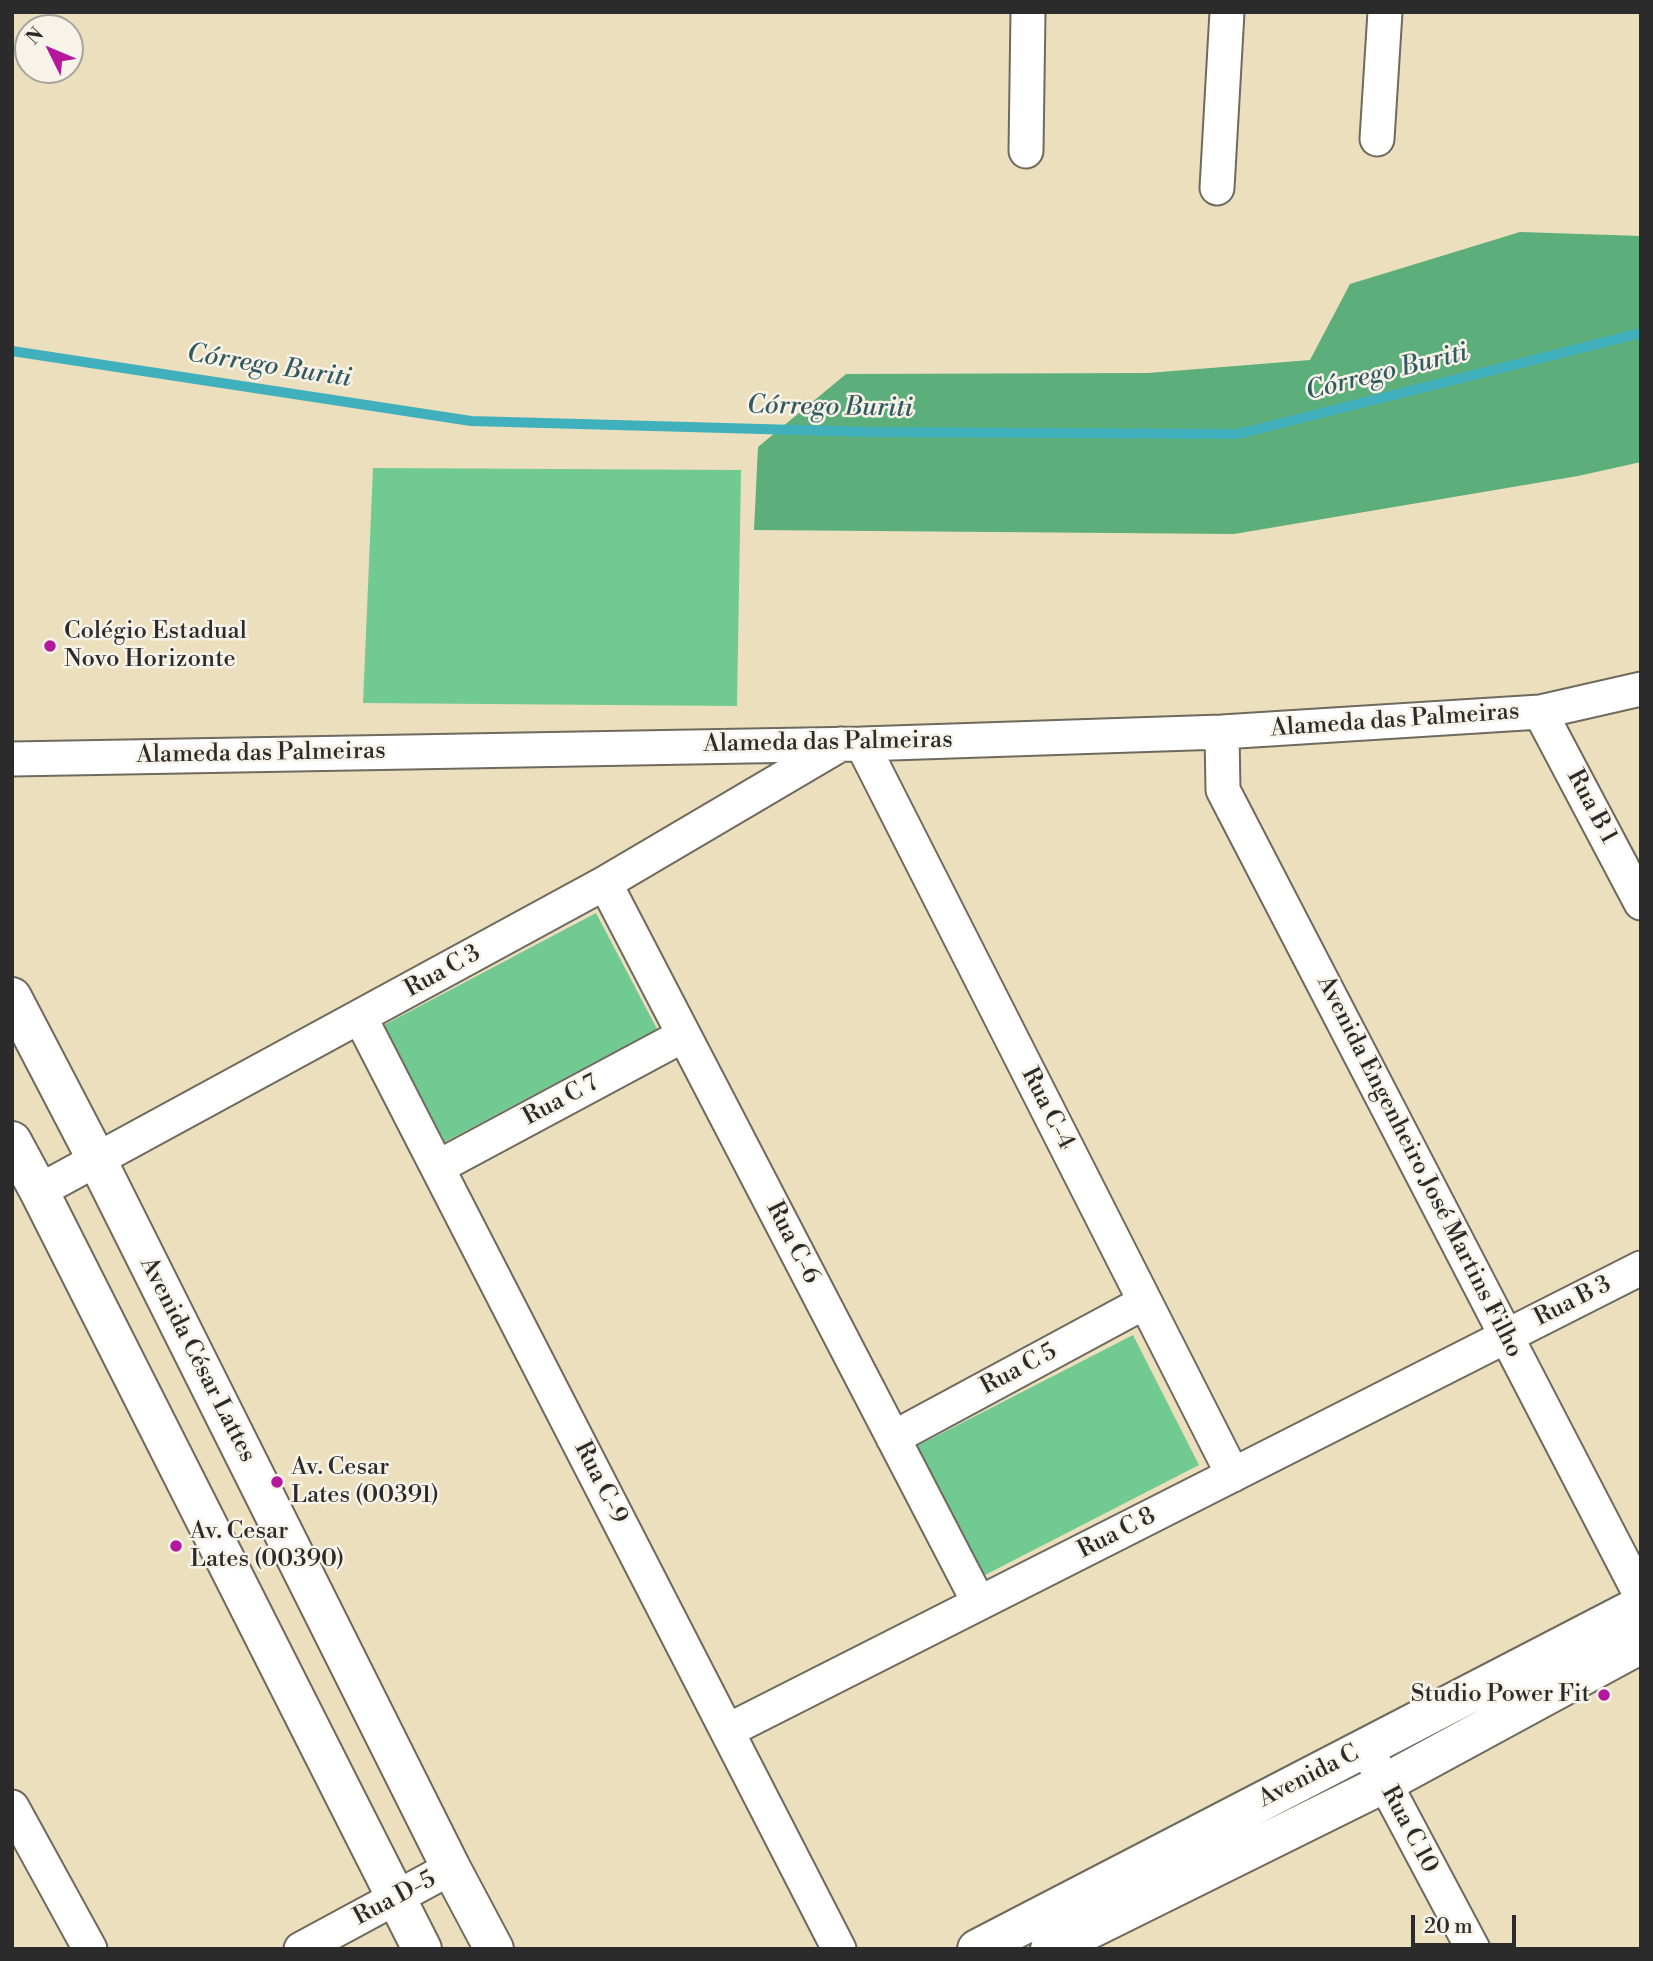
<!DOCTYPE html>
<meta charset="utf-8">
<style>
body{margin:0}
#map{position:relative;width:1653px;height:1961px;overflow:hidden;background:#ecdfbd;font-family:"Libre Bodoni",serif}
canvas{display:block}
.frame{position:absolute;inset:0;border:14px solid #2b2b2b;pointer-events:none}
.north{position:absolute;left:14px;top:14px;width:70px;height:70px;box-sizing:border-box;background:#f7f3e8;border:2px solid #a5a39c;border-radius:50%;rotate:313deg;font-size:19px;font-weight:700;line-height:28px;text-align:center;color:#2b2b2b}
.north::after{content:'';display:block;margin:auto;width:24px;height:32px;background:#b5179e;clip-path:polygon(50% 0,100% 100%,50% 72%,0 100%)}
.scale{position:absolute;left:1411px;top:1915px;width:105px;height:32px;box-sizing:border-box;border:4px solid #2b2b2b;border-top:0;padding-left:9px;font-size:21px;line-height:24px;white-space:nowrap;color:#2b2b2b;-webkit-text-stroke:5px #f7f3e8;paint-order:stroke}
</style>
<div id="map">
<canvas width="1653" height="1961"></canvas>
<div class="frame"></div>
<div class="north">N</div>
<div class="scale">20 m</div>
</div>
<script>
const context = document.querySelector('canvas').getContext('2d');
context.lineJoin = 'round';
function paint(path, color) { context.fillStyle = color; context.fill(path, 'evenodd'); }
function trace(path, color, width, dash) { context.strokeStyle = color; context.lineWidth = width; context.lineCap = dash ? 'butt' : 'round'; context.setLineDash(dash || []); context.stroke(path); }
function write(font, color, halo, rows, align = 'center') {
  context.font = font + ' "Libre Bodoni",serif'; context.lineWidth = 5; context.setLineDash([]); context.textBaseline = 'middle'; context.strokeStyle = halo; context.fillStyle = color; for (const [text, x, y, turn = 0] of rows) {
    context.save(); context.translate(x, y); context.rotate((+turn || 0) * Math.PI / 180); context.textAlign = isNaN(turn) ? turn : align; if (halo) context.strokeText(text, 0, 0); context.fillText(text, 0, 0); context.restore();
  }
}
const green = new Path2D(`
 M373 468 741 470 737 706 363 703Z
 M596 913 657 1029 445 1142 384 1025Z
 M1133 1335 1199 1465 983 1576 917 1446Z`);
const forest = new Path2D(`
 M1520 232 1641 236V462L1578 476 1234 534 754 530 758 447 846 374 1148 373 1310 360 1350 284Z`);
const stream = new Path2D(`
 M12 351 471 421 870 432 1238 434 1641 333`);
const street = new Path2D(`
 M1377 139 1385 12
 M1026 151 1028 12
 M1217 188 1227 12
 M1540 712 1641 903
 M1222 732 1223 790 1641 1596
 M862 744 1233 1475
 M12 759 862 744 1222 732 1540 712 1641 689
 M605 883 979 1603
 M360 1017 839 1949
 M438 1167 684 1035
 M39 1191 605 883 841 744
 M893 1438 1145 1302
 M727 1731 1641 1268
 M1372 1759 1473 1949
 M12 1807 90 1949
 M301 1949 451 1868`);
const secondary = new Path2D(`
 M977 1949 1641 1605
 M1050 1949 1385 1783 1641 1644`);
const primary = new Path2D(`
 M12 997 97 1160 451 1868 494 1949
 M12 1141 39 1191 422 1949`);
const markers = [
 [50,646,7,"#b5179e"],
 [277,1482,7,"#b5179e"],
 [176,1546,7,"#b5179e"],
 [1604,1695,7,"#b5179e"]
];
const poiNames = [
 ["Colégio Estadual",64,632],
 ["Novo Horizonte",64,660],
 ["Av. Cesar",291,1468],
 ["Lates (00391)",291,1496],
 ["Av. Cesar",190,1532],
 ["Lates (00390)",190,1560],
 ["Studio Power Fit",1590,1695,"right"]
];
const streetNames = [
 ["Alameda das Palmeiras",1395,721,-4],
 ["Alameda das Palmeiras",828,743,-1],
 ["Alameda das Palmeiras",261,754,-1],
 ["Rua B 1",1591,807,62],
 ["Rua C 3",443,972,-29],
 ["Rua C 7",561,1101,-28],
 ["Rua C-4",1047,1109,63],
 ["Avenida Engenheiro José Martins Filho",1419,1167,63],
 ["Rua C-6",792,1243,63],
 ["Rua B 3",1573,1302,-27],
 ["Avenida César Lattes",197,1360,63],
 ["Rua C 5",1019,1370,-28],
 ["Rua C-9",600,1483,63],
 ["Rua C 8",1117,1534,-27],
 ["Avenida C",1309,1777,-27],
 ["Rua C 10",1409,1830,62],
 ["Rua D-5",395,1899,-28]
];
const waterNames = [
 ["Córrego Buriti",269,367,9],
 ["Córrego Buriti",1387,373,-14],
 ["Córrego Buriti",830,408,1]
];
paint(green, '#70ca91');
paint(forest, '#5cae7b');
trace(stream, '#41b0bd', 10);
trace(street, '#6f6a5e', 37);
trace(secondary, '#6f6a5e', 42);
trace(primary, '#6f6a5e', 42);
trace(street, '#fff', 33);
trace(secondary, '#fff', 38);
trace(primary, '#fff', 38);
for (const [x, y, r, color] of markers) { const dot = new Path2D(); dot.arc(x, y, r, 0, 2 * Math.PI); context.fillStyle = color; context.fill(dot); trace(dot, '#f7f3e8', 2.5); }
write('24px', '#2b2b2b', '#f7f3e8', poiNames, 'left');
write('24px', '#2b2b2b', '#f7f3e8', streetNames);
write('italic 26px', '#335a5e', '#f7f3e8', waterNames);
</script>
